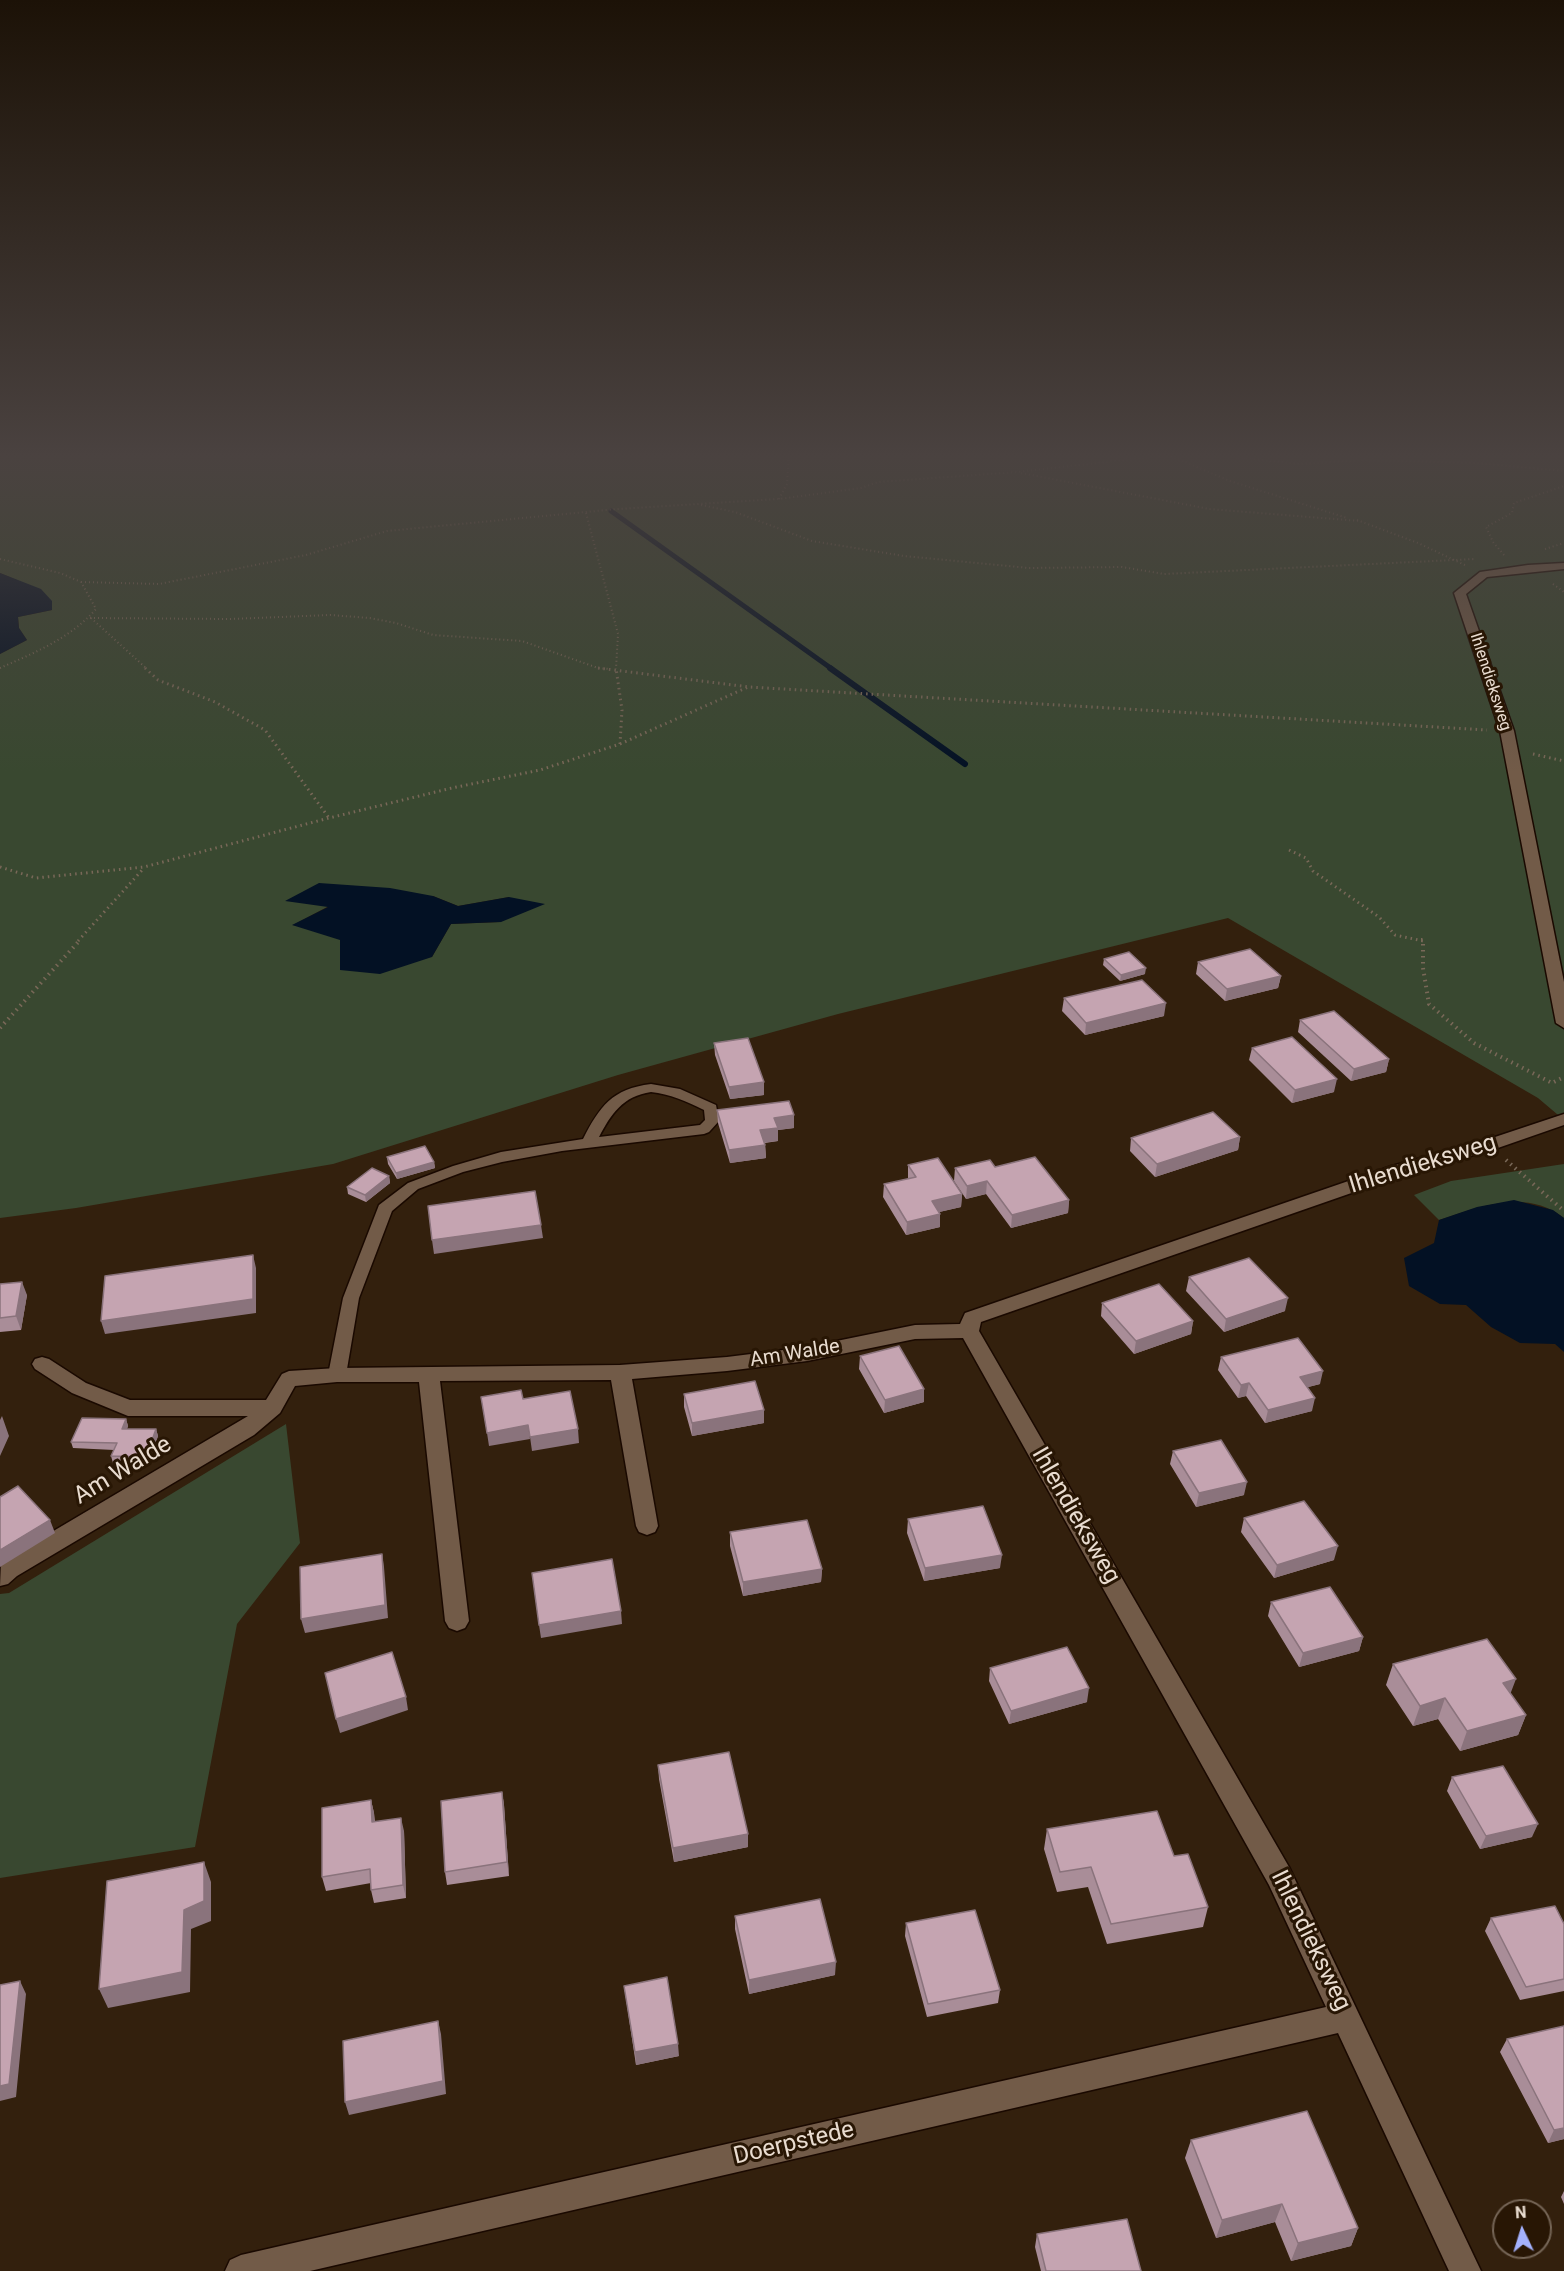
<!DOCTYPE html>
<style>
body{margin:0}
#map{position:relative;width:1564px;height:2271px;overflow:hidden;background:#33200d;font-family:Roboto,sans-serif}
canvas{display:block}
.north{position:absolute;left:1492px;top:2199px;width:60px;height:60px;box-sizing:border-box;background:#281604;border:2px solid #756556;border-radius:50%;rotate:356deg;font-size:16px;font-weight:700;line-height:24px;text-align:center;color:#e9dcd0}
.north::after{content:'';display:block;margin:auto;width:21px;height:27px;background:#a4b1fc;clip-path:polygon(50% 0,100% 100%,50% 72%,0 100%)}
</style>
<div id="map">
<canvas width="1564" height="2271"></canvas>
<div class="north">N</div>
</div>
<script>
const context = document.querySelector('canvas').getContext('2d');
context.lineJoin = 'round';
function paint(path, color) { context.fillStyle = color; context.fill(path, 'evenodd'); }
function trace(path, color, width, dash) { context.strokeStyle = color; context.lineWidth = width; context.lineCap = dash ? 'butt' : 'round'; context.setLineDash(dash || []); context.stroke(path); }
function write(font, color, halo, rows, align = 'center') {
  context.font = font + ' Roboto,sans-serif'; context.lineWidth = 6; context.setLineDash([]); context.textBaseline = 'middle'; context.strokeStyle = halo; context.fillStyle = color; for (const [text, x, y, turn = 0] of rows) {
    context.save(); context.translate(x, y); context.rotate((+turn || 0) * Math.PI / 180); context.textAlign = isNaN(turn) ? turn : align; if (halo) context.strokeText(text, 0, 0); context.fillText(text, 0, 0); context.restore();
  }
}
const green = new Path2D(`
 M0 454H1564V1120L1538 1098 1228 918 838 1014 618 1075 333 1164 76 1208 0 1218V654L27 640 19 628 18 617 52 610 19 581 0 573ZM433 896 458 906 509 897 501 922 451 924 432 957 293 925 329 906Z
 M1564 1164V1218C1526 1188 1480 1207 1439 1220L1414 1195 1451 1181Z
 M286 1424 300 1543 237 1624 195 1847 0 1878V1594L9 1593Z`);
const water = new Path2D(`
 M0 573 41 589 52 601V610L18 617 19 628 27 640 0 654Z
 M319 883 390 888 433 896 458 906 509 897 545 904 501 922 451 924 432 957 380 974 340 970V940L292 925 328 907 285 901Z
 M1514 1200 1553 1210 1564 1218V1352L1555 1344 1520 1343 1491 1327 1466 1305 1440 1304 1409 1286 1404 1258 1434 1243 1439 1220 1477 1207Z`);
const streamFar1 = new Path2D(`
 M611 511 832 669`);
const stream = new Path2D(`
 M830 668 865 693
 M868 695 965 764`);
const pathFar2 = new Path2D(`
 M1171 456 1230 481 1347 518
 M1021 473 1209 509 1360 521
 M779 499 787 484 789 454
 M701 505 735 512 812 541 904 556 1029 568 1122 567 1164 574 1475 559
 M586 513 618 634 616 669
 M1357 520 1418 543 1467 566
 M1545 549 1564 543
 M1504 555 1493 542 1486 527 1512 513 1514 503 1564 486
 M0 559 60 573 81 582 96 609C71 638 34 653 0 668
 M81 582 159 584 306 555 387 531 617 509 779 499 861 488 878 482 1017 472 1168 455 1227 456 1299 464 1362 460 1476 463 1564 471
 M1553 584 1564 592
 M90 618 230 619 330 615 370 618 396 623 433 635 522 641 598 668 610 669
 M91 618 147 669`);
const pathFar1 = new Path2D(`
 M145 668 158 680 215 702 265 730 329 818
 M598 668 749 687 1487 730
 M620 744 748 687
 M1533 754 1564 761
 M1289 850 1306 858 1313 871 1379 917 1395 935 1423 941
 M0 867 36 878 144 867 329 818 452 788 540 770 620 744 622 710 616 668
 M78 941 144 868`);
const path = new Path2D(`
 M1421 940H1423V968L1429 1004 1474 1043 1552 1083 1564 1077
 M0 1028 80 940
 M1506 1160 1564 1211`);
const lane = new Path2D(`
 M651 1084 680 1089 716 1105 719 1121 709 1132 704 1134 562 1151 502 1162 463 1172 418 1189 392 1211 359 1298 346 1375 343 1379 337 1381 331 1379 328 1375 343 1298 379 1205 408 1183 453 1166 501 1152 583 1139C600 1106 612 1089 651 1084ZM651 1092C670 1094 686 1101 704 1110L705 1120 700 1125 599 1137C611 1114 623 1096 651 1092Z`);
const street = new Path2D(`
 M1564 563V569L1487 577 1466 594 1514 731 1564 982V1028L1556 1023 1500 731 1454 593 1480 572 1528 565Z
 M1564 1114V1125L1495 1149 1406 1174 981 1322 979 1331 1289 1867 1481 2271H1449L1338 2033 310 2271H225L230 2260 241 2255 1326 2007 1269 1885 963 1338 915 1339 807 1361 727 1371 632 1379 658 1526 655 1532 647 1535 639 1532 636 1526 611 1380 440 1381 469 1621 465 1628 457 1631 449 1628 445 1621 419 1382H337L295 1386 280 1413 254 1435 17 1576 8 1584 0 1586 1 1562 248 1416H128L72 1393 35 1369 32 1364 35 1359 42 1357 49 1359 86 1383 130 1400H266L282 1374 289 1371 337 1368 620 1365 727 1357 807 1347 915 1325 960 1324 965 1313 1392 1166 1483 1141Z`);
const wall = new Path2D(`
 M1104 959 1145 974 1120 981 1103 965Z
 M1198 962 1281 976 1278 988 1225 1001 1196 974Z
 M1064 998 1164 1016 1085 1035 1062 1011Z
 M1300 1020 1389 1059 1386 1072 1351 1081 1298 1032Z
 M714 1043 764 1082V1095L730 1099 715 1055Z
 M1252 1048 1334 1092 1292 1103 1249 1060Z
 M717 1110 794 1115V1128L778 1130V1141L765 1143 766 1158 730 1163 718 1123Z
 M1240 1137 1238 1150 1155 1177 1130 1151 1131 1138Z
 M387 1157 434 1162 435 1168 397 1179 388 1164Z
 M908 1165 962 1194 961 1207 939 1212 940 1227 906 1235 883 1197 884 1184 908 1179Z
 M995 1167 1069 1200 1068 1213 1011 1228 986 1194 966 1199 954 1181 955 1168Z
 M389 1176 390 1183 366 1202 348 1194 347 1187Z
 M1189 1277 1285 1311 1224 1332 1186 1291Z
 M0 1284 27 1295 21 1330 0 1332Z
 M1102 1303 1193 1321 1191 1334 1134 1354 1101 1316Z
 M860 1356 924 1402 884 1413 859 1369Z
 M1221 1357 1320 1384 1308 1387 1312 1411 1265 1423 1246 1396 1238 1398 1218 1370Z
 M684 1394 764 1410V1423L692 1436 684 1407Z
 M126 1419 128 1426 127 1429H156L158 1436 148 1464 113 1463 111 1456 114 1450 73 1448 71 1442Z
 M1173 1451 1244 1495 1196 1507 1170 1464Z
 M1244 1518 1334 1560 1274 1578 1241 1532Z
 M908 1519 1000 1568 924 1581 907 1533Z
 M730 1532 822 1569 821 1582 743 1596 730 1546Z
 M1271 1602 1363 1637 1359 1651 1299 1667 1268 1616Z
 M1393 1664 1511 1694 1526 1715 1518 1735 1460 1751 1438 1719 1413 1726 1386 1685Z
 M990 1668 1087 1702 1009 1724 989 1681Z
 M658 1765 748 1847 674 1862 659 1779Z
 M1452 1777 1532 1837 1480 1849 1447 1791Z
 M502 1792 504 1805 509 1876 447 1885 445 1872Z
 M371 1800 374 1813 375 1822 404 1831 406 1898 374 1903 371 1890V1883L326 1891 322 1877Z
 M1047 1829 1174 1856 1208 1907 1203 1927 1107 1944 1088 1887 1057 1892 1044 1849Z
 M735 1916 835 1975 749 1994 735 1929Z
 M1491 1918 1564 1924V1991L1520 2000 1485 1931Z
 M906 1923 1000 1990 998 2003 927 2017 905 1936Z
 M624 1986 679 2056 636 2065Z
 M1564 2026V2139L1548 2143 1500 2052 1507 2039Z
 M1191 2140 1358 2228 1351 2246 1291 2261 1275 2222 1216 2238 1185 2158Z
 M1564 2191V2204L1561 2197Z
 M1037 2234 1141 2271H1041L1035 2247Z`);
const shadedWall = new Path2D(`
 M1146 968 1145 974 1120 981 1121 975Z
 M1281 976 1278 988 1225 1001 1227 989Z
 M1166 1003 1164 1016 1085 1035 1086 1023Z
 M1389 1059 1386 1072 1351 1081 1354 1069Z
 M1337 1079 1334 1092 1292 1103 1295 1090Z
 M764 1082V1095L730 1099 729 1087Z
 M794 1115V1128L778 1130V1141L760 1143V1130L774 1118Z
 M1240 1137 1238 1150 1155 1177 1157 1164Z
 M765 1145 766 1158 730 1163 729 1150Z
 M434 1162 435 1168 397 1179 396 1173Z
 M389 1176 390 1183 366 1202 365 1195Z
 M987 1181 986 1194 966 1199 967 1186Z
 M962 1194 961 1207 931 1214 932 1201Z
 M1069 1200 1068 1213 1011 1228 1012 1215Z
 M940 1214V1227L906 1235 907 1222Z
 M541 1225 543 1238 434 1254 432 1240Z
 M253 1255 256 1268V1313L105 1334 101 1321Z
 M22 1282 27 1295 21 1330 16 1316Z
 M1288 1298 1285 1311 1224 1332 1226 1319Z
 M1193 1321 1191 1334 1134 1354 1136 1341Z
 M1323 1371 1320 1384 1297 1390 1300 1377Z
 M1249 1383 1246 1396 1238 1398 1241 1385Z
 M924 1389V1402L884 1413 885 1400Z
 M1315 1398 1312 1411 1265 1423 1268 1410Z
 M764 1410V1423L692 1436V1423Z
 M2 1416 9 1436 0 1456V1420Z
 M126 1419 128 1426 124 1436 122 1429Z
 M528 1425 530 1439 489 1446 487 1433Z
 M156 1429 158 1436 148 1464 146 1457Z
 M578 1429 579 1443 532 1451 530 1437Z
 M1247 1482 1244 1495 1196 1507 1199 1493Z
 M50 1520 55 1533 0 1567V1550Z
 M1338 1546 1334 1560 1274 1578 1277 1565Z
 M382 1554 384 1567 388 1618 305 1633 301 1619Z
 M1002 1555 1000 1568 924 1581 925 1568Z
 M822 1569 821 1582 743 1596V1582Z
 M621 1611 622 1624 541 1638 539 1625Z
 M1363 1637 1359 1651 1299 1667 1303 1653Z
 M1516 1679 1508 1700 1503 1683Z
 M1089 1688 1087 1702 1009 1724 1011 1711Z
 M406 1697 408 1710 340 1733 336 1719Z
 M1445 1698 1438 1719 1413 1726 1420 1706Z
 M1526 1715 1518 1735 1460 1751 1467 1731Z
 M502 1792 504 1805 509 1876 507 1862Z
 M371 1800 374 1813 375 1836 372 1822Z
 M401 1818 404 1831 406 1898 403 1885Z
 M1538 1824 1532 1837 1480 1849 1486 1836Z
 M748 1834V1847L674 1862 673 1848Z
 M204 1862 211 1882V1921L191 1929 190 1992 108 2008 99 1989 184 1910Z
 M836 1962 835 1975 749 1994V1980Z
 M20 1981 26 1994 16 2097 0 2101V2086Z
 M438 2021 441 2034 446 2094 349 2115 345 2102Z
 M678 2044 679 2056 636 2065 635 2052Z
 M1564 2128V2139L1548 2143 1554 2130Z
 M1282 2204 1275 2222 1216 2238 1222 2220Z
 M1358 2228 1351 2246 1291 2261 1298 2243Z`);
const building = new Path2D(`
 M1250 949 1281 976 1227 989 1198 962Z
 M1129 952 1146 968 1121 975 1104 959Z
 M1142 980 1166 1003 1086 1023 1064 998Z
 M1334 1011 1389 1059 1354 1069 1300 1020Z
 M1292 1037 1337 1079 1295 1090 1252 1048Z
 M748 1038 764 1082 729 1087 714 1043Z
 M789 1101 794 1115 774 1118 778 1128 760 1130 765 1145 729 1150 717 1110Z
 M1213 1112 1240 1137 1157 1164 1131 1138Z
 M425 1146 434 1162 396 1173 387 1157Z
 M1035 1157 1069 1200 1012 1215 987 1181 967 1186 955 1168 990 1160 995 1167Z
 M938 1158 962 1194 932 1201 940 1214 907 1222 884 1184 916 1177 908 1165Z
 M372 1168 389 1176 365 1195 347 1187Z
 M535 1191 541 1225 432 1240 428 1206Z
 M253 1255V1299L101 1321 105 1276Z
 M1249 1258 1288 1298 1226 1319 1189 1277Z
 M22 1282 16 1316 0 1318V1284Z
 M1159 1284 1193 1321 1136 1341 1102 1303Z
 M1298 1338 1323 1371 1300 1377 1315 1398 1268 1410 1249 1383 1241 1385 1221 1357Z
 M899 1346 924 1389 885 1400 860 1356Z
 M755 1381 764 1410 692 1423 684 1394Z
 M521 1390 523 1399 570 1391 578 1429 530 1437 528 1425 487 1433 481 1397Z
 M82 1418 126 1419 122 1429H156L146 1457 111 1456 117 1443 71 1442Z
 M1221 1440 1247 1482 1199 1493 1173 1451Z
 M18 1486 50 1520 0 1550V1497Z
 M1304 1501 1338 1546 1277 1565 1244 1518Z
 M983 1506 1002 1555 925 1568 908 1519Z
 M807 1520 822 1569 743 1582 730 1532Z
 M382 1554 385 1605 301 1619 300 1567Z
 M612 1559 621 1611 539 1625 532 1573Z
 M1330 1587 1363 1637 1303 1653 1271 1602Z
 M1487 1639 1516 1679 1503 1683 1526 1715 1467 1731 1445 1698 1420 1706 1393 1664Z
 M1067 1647 1089 1688 1011 1711 990 1668Z
 M392 1652 406 1697 336 1719 325 1673Z
 M729 1752 748 1834 673 1848 658 1765Z
 M1503 1766 1538 1824 1486 1836 1452 1777Z
 M502 1792 507 1862 445 1872 441 1801Z
 M371 1800 372 1822 401 1818 403 1885 371 1890 370 1869 322 1877V1808Z
 M1157 1811 1174 1856 1188 1854 1208 1907 1111 1924 1091 1867 1060 1872 1047 1829Z
 M204 1862V1901L184 1910 182 1972 99 1989 107 1881Z
 M820 1899 836 1962 749 1980 735 1916Z
 M1555 1906 1564 1924V1979L1526 1987 1491 1918Z
 M975 1910 1000 1990 928 2004 906 1923Z
 M667 1977 678 2044 635 2052 624 1986Z
 M20 1981 9 2084 0 2086V1985Z
 M438 2021 443 2081 345 2102 343 2041Z
 M1564 2026V2128L1554 2130 1507 2039Z
 M1307 2111 1358 2228 1298 2243 1282 2204 1222 2220 1191 2140Z
 M1127 2219 1141 2271H1046L1037 2234Z`);
const farStreetnames = [
 ["Ihlendieksweg",1490,682,72]
];
const streetNames = [
 ["Am Walde",795,1354,-9]
];
const nearStreetnames = [
 ["Ihlendieksweg",1423,1165,-17],
 ["Am Walde",123,1471,-31],
 ["Ihlendieksweg",1075,1516,60],
 ["Ihlendieksweg",1310,1941,64],
 ["Doerpstede",794,2144,-13]
];
paint(green, '#394830');
paint(water, '#031124');
trace(streamFar1, '#031124', 5);
trace(stream, '#031124', 6);
trace(lane, '#1a0900', 3);
trace(street, '#1a0900', 3);
trace(pathFar2, '#796858', 2, [1, 3]);
trace(pathFar1, '#796858', 3, [1.5, 4]);
trace(path, '#796858', 4, [1.5, 4.5]);
paint(lane, '#725b48');
paint(street, '#725b48');
paint(wall, '#a98d98');
paint(shadedWall, '#8a737c');
paint(building, '#c5a4b1');
trace(building, '#8a737c', 1.5);
const sky = context.createLinearGradient(0, 0, 0, 772);
sky.addColorStop(0, '#1c1207');
sky.addColorStop(0.59, '#4a4240');
sky.addColorStop(1, '#4a424000');
context.fillStyle = sky;
context.fillRect(0, 0, 1564, 772);
write('16px', '#e9dcd0', '#281604', farStreetnames);
write('20px', '#e9dcd0', '#281604', streetNames);
write('24px', '#e9dcd0', '#281604', nearStreetnames);
</script>
